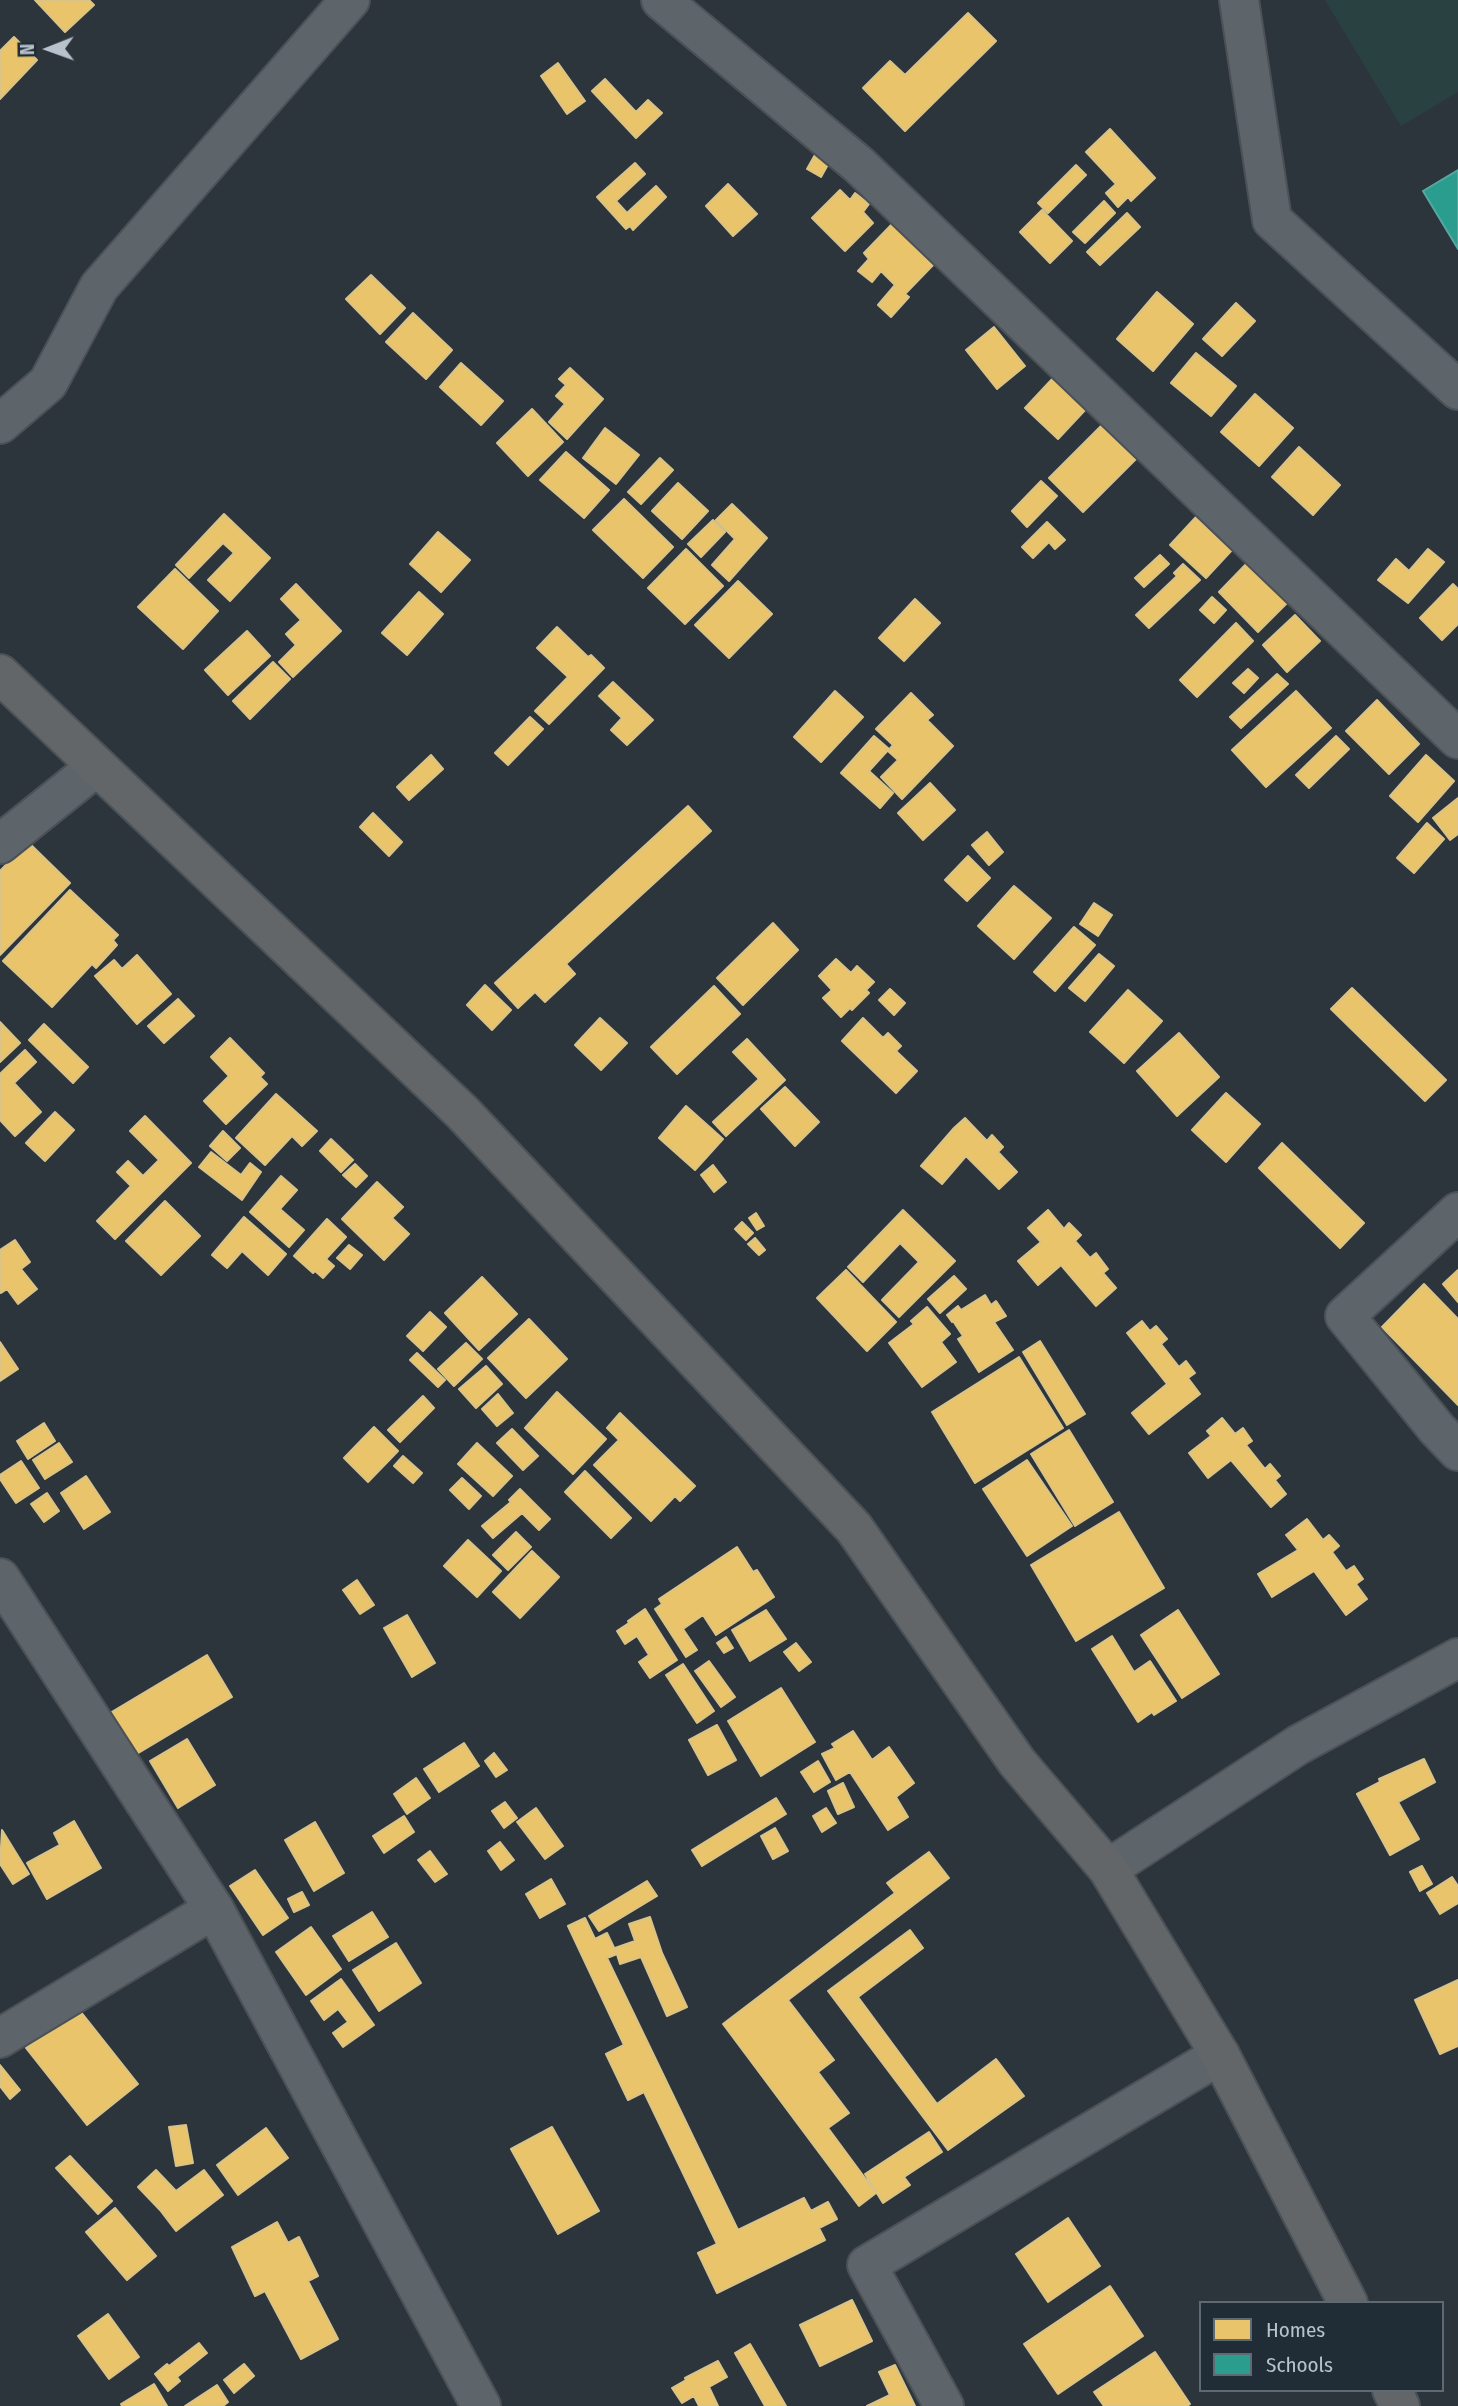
<!DOCTYPE html>
<style>
body{margin:0}
#map{position:relative;width:1458px;height:2406px;overflow:hidden;background:#2d353c;font-family:"Fira Sans Condensed",sans-serif}
canvas{display:block}
.legend{position:absolute;left:1199px;top:2301px;width:245px;height:91px;box-sizing:border-box;background:#202d37;border:2px solid #5d6973;margin:0;padding:9px 12px;list-style:none;font-size:21px;color:#b8c2cc}
.legend li{display:flex;align-items:center;gap:14px;height:35px}
.legend b{width:35px;border:2px solid #5d6973}
.north{position:absolute;left:14px;top:14px;width:70px;height:70px;-webkit-text-stroke:5px #202d37;paint-order:stroke;rotate:269deg;font-size:19px;font-weight:700;line-height:28px;text-align:center;color:#b8c2cc}
.north::after{content:'';display:block;margin:auto;width:24px;height:32px;background:#b8c2cc;clip-path:polygon(50% 0,100% 100%,50% 72%,0 100%)}
</style>
<div id="map">
<canvas width="1458" height="2406"></canvas>
<ul class="legend">
<li><b style="height:19px;background:#e9c46a"></b>Homes</li>
<li><b style="height:19px;background:#2a9d8f"></b>Schools</li>
</ul>
<div class="north">N</div>
</div>
<script>
const context = document.querySelector('canvas').getContext('2d');
context.lineJoin = 'round';
function paint(path, color) { context.fillStyle = color; context.fill(path, 'evenodd'); }
function trace(path, color, width, dash) { context.strokeStyle = color; context.lineWidth = width; context.lineCap = dash ? 'butt' : 'round'; context.setLineDash(dash || []); context.stroke(path); }
const green = new Path2D(`
 M1325 0H1458V92L1401 126Z`);
const homes = new Path2D(`
 M35 0H89L94 5 65 32Z
 M968 13 996 41 905 131 863 88 890 61 905 75Z
 M14 37 37 60 0 99V51Z
 M558 63 585 101 567 114 541 76Z
 M605 79 636 112 648 100 662 113 636 138 592 91Z
 M1110 129 1155 178 1131 201 1128 197 1118 207 1106 193 1116 184 1086 152Z
 M816 153 830 161 821 177 807 169Z
 M635 163 645 174 616 201 627 213 656 186 666 197 633 230 630 226 626 229 597 197Z
 M1076 165 1086 175 1048 213 1038 203Z
 M728 184 757 214 733 236 706 206Z
 M840 190 850 200 855 193 869 204 863 212 873 223 845 251 812 218Z
 M1104 201 1115 213 1085 243 1073 232Z
 M1042 210 1072 241 1050 263 1020 232Z
 M1127 213 1140 227 1100 265 1087 252Z
 M894 222 935 263 905 294 909 297 891 317 878 305 895 285 881 271 872 282 858 271 869 259 864 253Z
 M371 275 405 308 380 334 346 299Z
 M1157 292 1193 324 1153 371 1117 339Z
 M1236 303 1255 321 1222 356 1203 339Z
 M413 313 452 350 426 379 386 342Z
 M994 327 1025 366 997 389 966 350Z
 M1196 353 1236 386 1211 416 1171 383Z
 M461 363 503 401 481 425 440 387Z
 M570 368 603 399 567 439 549 422 565 404 556 396 566 385 559 379Z
 M1054 377 1087 408 1058 439 1025 408Z
 M1255 394 1293 428 1259 466 1221 432Z
 M532 409 563 442 528 476 497 443Z
 M1102 425 1136 459 1083 512 1049 478Z
 M605 428 639 455 616 484 583 458Z
 M1299 447 1340 485 1313 515 1272 477Z
 M566 452 609 490 584 518 540 480Z
 M660 458 673 470 641 504 628 492Z
 M1041 481 1057 496 1027 527 1012 511Z
 M678 483 708 511 682 539 652 511Z
 M624 499 673 547 643 578 593 530Z
 M732 504 767 538 729 581 712 565 735 539 716 520Z
 M224 514 270 558 230 601 208 580 234 553 223 543 189 578 176 565Z
 M1196 517 1232 550 1206 578 1170 545Z
 M713 520 725 532 701 557 688 544Z
 M1047 522 1065 540 1055 549 1049 542 1033 558 1022 547Z
 M438 532 470 560 441 592 410 564Z
 M686 549 723 586 685 624 648 588Z
 M1428 549 1444 562 1408 603 1378 580 1396 559 1409 571Z
 M1160 555 1169 564 1144 587 1135 578Z
 M1250 560 1290 600 1258 632 1219 592Z
 M1183 564 1200 580 1149 628 1136 615 1177 576 1174 573Z
 M175 569 218 611 183 649 138 607Z
 M738 581 772 614 729 658 695 625Z
 M296 584 341 631 293 677 279 662 296 645 286 634 301 620 281 599Z
 M1453 584 1458 589V624L1442 640 1420 618Z
 M419 592 443 614 407 655 382 633Z
 M1212 597 1226 610 1214 623 1200 610Z
 M915 599 940 623 904 661 879 638Z
 M1295 615 1320 641 1287 672 1263 645Z
 M1236 623 1253 641 1197 697 1180 680Z
 M557 627 588 657 591 655 604 668 549 724 535 711 568 677 537 648Z
 M247 631 270 656 228 695 205 670Z
 M273 662 290 679 250 719 233 701Z
 M1248 669 1258 678 1244 693 1233 683Z
 M1277 674 1288 684 1241 728 1230 717Z
 M613 682 653 720 627 745 611 730 622 718 599 696Z
 M835 691 863 717 821 762 794 737Z
 M1296 691 1331 728 1266 787 1232 750Z
 M911 693 933 715 927 720 953 746 902 799 881 777 898 760 888 751 893 745 876 729Z
 M1377 700 1419 744 1389 774 1346 731Z
 M530 717 543 729 508 765 495 753Z
 M874 736 889 749 869 771 893 793 880 808 841 773Z
 M1336 736 1349 749 1309 788 1296 775Z
 M431 755 443 769 409 800 397 787Z
 M1426 755 1454 781 1418 822 1390 796Z
 M930 783 955 810 923 840 898 813Z
 M1458 798V834L1450 840 1433 818Z
 M688 806 711 831 566 964 575 974 545 1002 535 992 518 1008 495 983Z
 M373 813 402 842 389 856 360 827Z
 M1427 823 1444 839 1414 873 1397 858Z
 M987 832 1003 852 989 865 972 845Z
 M28 842 70 883 0 955V871Z
 M968 856 990 878 967 901 945 880Z
 M1014 886 1051 918 1014 959 978 926Z
 M70 890 118 935 113 940 117 945 96 968 92 964 52 1007 3 961Z
 M1094 903 1112 915 1098 936 1080 924Z
 M773 923 798 950 743 1005 717 978Z
 M1074 927 1095 945 1055 991 1034 972Z
 M1099 954 1114 966 1085 1001 1069 988Z
 M137 955 171 994 137 1024 95 976 114 960 122 969Z
 M836 959 851 973 857 966 874 982 866 990 869 993 852 1010 850 1008 841 1017 823 998 832 990 819 976Z
 M485 985 511 1010 492 1030 467 1005Z
 M714 986 740 1014 677 1074 651 1047Z
 M1352 988 1446 1080 1425 1101 1331 1009Z
 M890 989 905 1003 894 1015 879 1000Z
 M1128 990 1162 1021 1124 1063 1090 1032Z
 M178 999 194 1016 164 1043 148 1026Z
 M600 1018 627 1043 601 1070 575 1045Z
 M863 1018 883 1038 888 1033 901 1046 896 1051 917 1071 896 1093 842 1041Z
 M0 1022 20 1043 0 1062Z
 M44 1024 88 1067 73 1083 29 1040Z
 M1179 1033 1219 1077 1177 1116 1137 1071Z
 M230 1038 264 1073 260 1077 267 1084 226 1124 204 1101 229 1076 211 1057Z
 M747 1039 785 1080 726 1136 713 1122 759 1079 733 1052Z
 M25 1050 36 1062 14 1083 41 1112 15 1136 0 1120V1074Z
 M785 1087 819 1122 795 1146 761 1109Z
 M1226 1093 1260 1124 1226 1162 1192 1130Z
 M276 1094 317 1131 302 1146 292 1136 265 1165 236 1138Z
 M686 1106 723 1139 695 1170 659 1138Z
 M55 1112 74 1130 45 1161 26 1143Z
 M145 1116 191 1163 115 1239 97 1221 131 1186 117 1172 128 1161 143 1176 159 1160 130 1131Z
 M965 1118 987 1141 992 1135 1003 1147 998 1152 1017 1172 999 1189 966 1156 942 1184 921 1166 954 1128Z
 M223 1131 240 1148 227 1161 210 1146Z
 M331 1139 353 1160 341 1172 320 1151Z
 M1282 1143 1364 1223 1340 1248 1259 1168Z
 M211 1152 241 1175 250 1163 261 1172 242 1200 199 1167Z
 M355 1164 367 1176 356 1187 343 1175Z
 M713 1165 726 1182 714 1192 701 1175Z
 M281 1176 297 1190 280 1209 304 1230 289 1247 250 1212Z
 M377 1182 403 1207 392 1218 409 1234 384 1260 342 1219Z
 M165 1201 200 1236 161 1275 126 1241Z
 M903 1210 955 1261 899 1317 882 1300 919 1262 900 1243 863 1282 848 1267Z
 M1048 1210 1064 1229 1069 1223 1081 1235 1075 1241 1090 1258 1096 1253 1108 1269 1103 1273 1116 1288 1096 1306 1061 1265 1038 1285 1018 1261 1041 1242 1028 1228Z
 M756 1213 764 1226 757 1230 749 1218Z
 M244 1217 286 1254 268 1275 242 1251 227 1268 212 1255Z
 M327 1219 346 1237 326 1259 334 1266 323 1278 315 1271 313 1273 294 1256Z
 M742 1222 753 1233 746 1240 735 1229Z
 M755 1238 765 1250 759 1255 748 1244Z
 M15 1240 30 1262 21 1269 37 1289 18 1304 7 1289 1 1293 0 1292V1250Z
 M349 1245 362 1255 350 1269 337 1258Z
 M846 1270 896 1322 867 1351 817 1298Z
 M1458 1270V1302L1443 1284Z
 M954 1276 966 1289 940 1313 928 1299Z
 M482 1277 517 1314 479 1350 445 1313Z
 M1424 1284 1458 1319V1405L1382 1327Z
 M985 1295 991 1305 996 1301 1006 1316 994 1322 1013 1350 979 1372 958 1339 963 1336 953 1321 952 1322 947 1315 958 1306 961 1310Z
 M927 1307 950 1334 941 1342 956 1362 922 1387 889 1343 914 1324 911 1321Z
 M430 1312 446 1327 423 1351 407 1336Z
 M529 1319 567 1359 526 1398 488 1358Z
 M1142 1321 1150 1331 1156 1326 1167 1339 1161 1344 1179 1367 1186 1361 1195 1373 1188 1378 1200 1394 1149 1434 1132 1413 1167 1384 1127 1333Z
 M1040 1341 1085 1414 1067 1425 1023 1352Z
 M0 1342 18 1369 0 1381Z
 M466 1343 482 1359 454 1386 438 1369Z
 M417 1353 445 1380 438 1387 410 1360Z
 M1019 1357 1063 1428 975 1483 932 1412Z
 M486 1366 502 1384 476 1408 459 1389Z
 M557 1392 606 1439 573 1474 525 1428Z
 M498 1394 513 1413 497 1426 482 1409Z
 M423 1396 434 1408 400 1442 388 1430Z
 M620 1413 695 1486 680 1501 675 1496 651 1521 594 1465 619 1440 607 1428Z
 M1222 1418 1235 1434 1243 1428 1252 1441 1246 1445 1265 1469 1270 1464 1280 1476 1275 1480 1286 1494 1271 1507 1231 1460 1208 1478 1189 1453 1211 1436 1207 1431Z
 M44 1423 55 1441 28 1459 17 1441Z
 M374 1427 398 1451 368 1482 344 1458Z
 M512 1429 538 1456 523 1470 497 1443Z
 M1069 1430 1113 1502 1075 1526 1031 1454Z
 M59 1443 72 1462 45 1479 33 1460Z
 M477 1443 512 1476 493 1496 458 1464Z
 M403 1456 422 1473 413 1483 394 1466Z
 M1027 1460 1072 1526 1027 1556 983 1489Z
 M21 1461 39 1488 16 1503 0 1479V1475Z
 M585 1471 631 1518 611 1538 565 1492Z
 M86 1476 110 1512 84 1529 61 1493Z
 M462 1478 481 1496 469 1509 450 1490Z
 M520 1489 550 1519 539 1530 522 1513 493 1538 482 1526 511 1502 509 1500Z
 M47 1493 59 1511 44 1522 31 1504Z
 M1119 1512 1164 1588 1076 1641 1031 1565Z
 M1307 1519 1323 1540 1329 1535 1339 1546 1332 1552 1346 1571 1354 1566 1363 1579 1356 1584 1367 1599 1346 1615 1314 1571 1272 1597 1258 1574 1298 1550 1286 1535Z
 M516 1532 531 1547 508 1570 493 1555Z
 M468 1540 501 1571 477 1597 444 1566Z
 M737 1547 753 1572 757 1570 774 1597 716 1635 703 1615 683 1629 697 1650 686 1657 655 1609 662 1604 659 1599Z
 M532 1551 559 1577 520 1618 493 1592Z
 M357 1580 374 1605 360 1614 343 1590Z
 M645 1609 677 1660 650 1678 639 1662 649 1655 637 1636 625 1644 617 1631 629 1623 628 1621Z
 M766 1610 786 1639 750 1661 732 1630Z
 M1178 1610 1219 1674 1182 1698 1141 1635Z
 M407 1615 435 1663 412 1677 384 1628Z
 M1112 1636 1134 1672 1150 1661 1176 1701 1154 1715 1152 1712 1138 1722 1092 1649Z
 M726 1637 733 1648 724 1653 717 1643Z
 M796 1643 811 1662 799 1671 784 1652Z
 M207 1655 232 1697 135 1755 110 1713Z
 M709 1661 735 1697 721 1707 695 1671Z
 M683 1664 714 1711 697 1723 666 1675Z
 M781 1688 815 1742 761 1776 728 1721Z
 M717 1725 736 1760 708 1775 689 1740Z
 M853 1731 872 1760 889 1747 914 1783 896 1797 908 1817 888 1830 850 1772 836 1780 822 1754 835 1748 832 1744Z
 M187 1739 215 1785 178 1808 150 1761Z
 M464 1743 479 1766 439 1792 424 1769Z
 M494 1753 507 1770 496 1777 485 1761Z
 M1424 1759 1435 1782 1398 1802 1419 1839 1390 1855 1357 1794 1380 1782 1379 1779Z
 M818 1761 830 1782 814 1792 801 1772Z
 M416 1778 430 1798 407 1814 394 1794Z
 M843 1783 854 1807 838 1814 828 1791Z
 M776 1798 786 1814 702 1866 692 1850Z
 M505 1802 517 1818 504 1828 492 1811Z
 M536 1808 563 1846 545 1859 517 1822Z
 M826 1808 836 1823 822 1832 813 1816Z
 M404 1816 414 1832 384 1853 373 1836Z
 M74 1821 101 1868 47 1899 27 1863 60 1845 54 1833Z
 M315 1822 344 1873 314 1891 285 1840Z
 M775 1828 788 1851 773 1859 761 1836Z
 M2 1830 29 1874 13 1884 0 1864Z
 M500 1842 514 1860 501 1870 488 1851Z
 M430 1851 447 1874 435 1882 418 1860Z
 M929 1852 949 1878 788 2000 834 2060 818 2072 849 2113 828 2128 876 2193 859 2206 723 2024 895 1893 887 1883Z
 M1422 1866 1432 1884 1420 1891 1410 1872Z
 M255 1870 288 1918 263 1935 230 1886Z
 M1452 1877 1458 1886V1903L1440 1914 1427 1893Z
 M551 1879 565 1904 540 1918 526 1894Z
 M647 1881 657 1896 599 1931 589 1916Z
 M302 1892 309 1905 294 1912 288 1899Z
 M372 1912 388 1937 349 1961 333 1936Z
 M650 1917 662 1953 687 2007 667 2016 641 1957 620 1964 615 1948 635 1941 629 1924Z
 M585 1918 595 1939 607 1933 617 1954 607 1958 738 2230 804 2198 811 2211 828 2202 837 2219 819 2228 825 2240 717 2293 698 2253 717 2244 644 2092 628 2100 606 2054 624 2045 568 1926Z
 M311 1927 341 1969 306 1995 276 1952Z
 M910 1930 923 1948 858 1997 937 2104 996 2059 1024 2096 948 2150 828 1991Z
 M396 1943 421 1983 379 2011 353 1970Z
 M341 1979 374 2025 343 2047 333 2033 348 2022 338 2009 324 2020 311 2001Z
 M1458 1980V2046L1440 2054 1415 2000Z
 M77 2007 138 2084 87 2125 26 2048 40 2037 35 2031Z
 M0 2065 20 2090 10 2099 0 2086Z
 M186 2125 193 2163 176 2166 169 2127Z
 M552 2127 599 2211 558 2234 511 2149Z
 M266 2128 288 2158 238 2195 217 2165Z
 M929 2132 942 2152 904 2177 910 2185 883 2203 865 2174Z
 M70 2156 112 2201 98 2214 56 2168Z
 M156 2170 176 2191 204 2170 223 2195 176 2231 160 2210 138 2187Z
 M115 2208 156 2256 127 2280 86 2232Z
 M1068 2218 1100 2266 1048 2302 1016 2254Z
 M277 2222 288 2243 299 2237 318 2276 308 2281 338 2339 301 2359 265 2291 255 2296 232 2247Z
 M1110 2286 1143 2336 1058 2394 1024 2344Z
 M852 2300 872 2341 820 2366 800 2325Z
 M108 2314 139 2357 109 2379 78 2336Z
 M199 2343 207 2353 177 2377 180 2381 168 2391 155 2374 167 2364 169 2366Z
 M750 2344 786 2406H765L735 2353Z
 M1155 2352 1190 2404 1187 2406H1104L1094 2392Z
 M718 2361 727 2377 709 2387 718 2406H699L694 2396 682 2403 672 2388 686 2380 685 2378Z
 M244 2364 254 2376 234 2393 224 2380Z
 M895 2365 915 2406H867L890 2395 879 2372Z
 M154 2384 167 2406H122L121 2404Z
 M217 2385 228 2402 223 2406H185Z`);
const schools = new Path2D(`
 M1458 170V249L1423 191Z`);
const minor = new Path2D(`
 M661 0 859 165 1458 739
 M1239 0 1272 220 1458 390
 M0 424 48 383 99 287 350 0
 M0 844 96 767
 M1458 1212 1345 1316 1437 1429 1458 1451
 M0 1578 214 1909 481 2406
 M1108 1869 1298 1745 1458 1658
 M0 2038 214 1909
 M944 2406 867 2265 1220 2055`);
const highway = new Path2D(`
 M0 674 462 1112 854 1528 1017 1762 1108 1869 1220 2055 1348 2303
 M1392 2390 1400 2406`);
paint(green, '#2a4141');
paint(homes, '#e9c46a');
trace(homes, '#dac387', 2);
paint(schools, '#2a9d8f');
trace(schools, '#55a8a1', 2);
trace(minor, '#4b5156', 42);
trace(highway, '#4a5157', 42);
trace(minor, '#5d646a', 38);
trace(highway, '#626669', 38);
</script>
